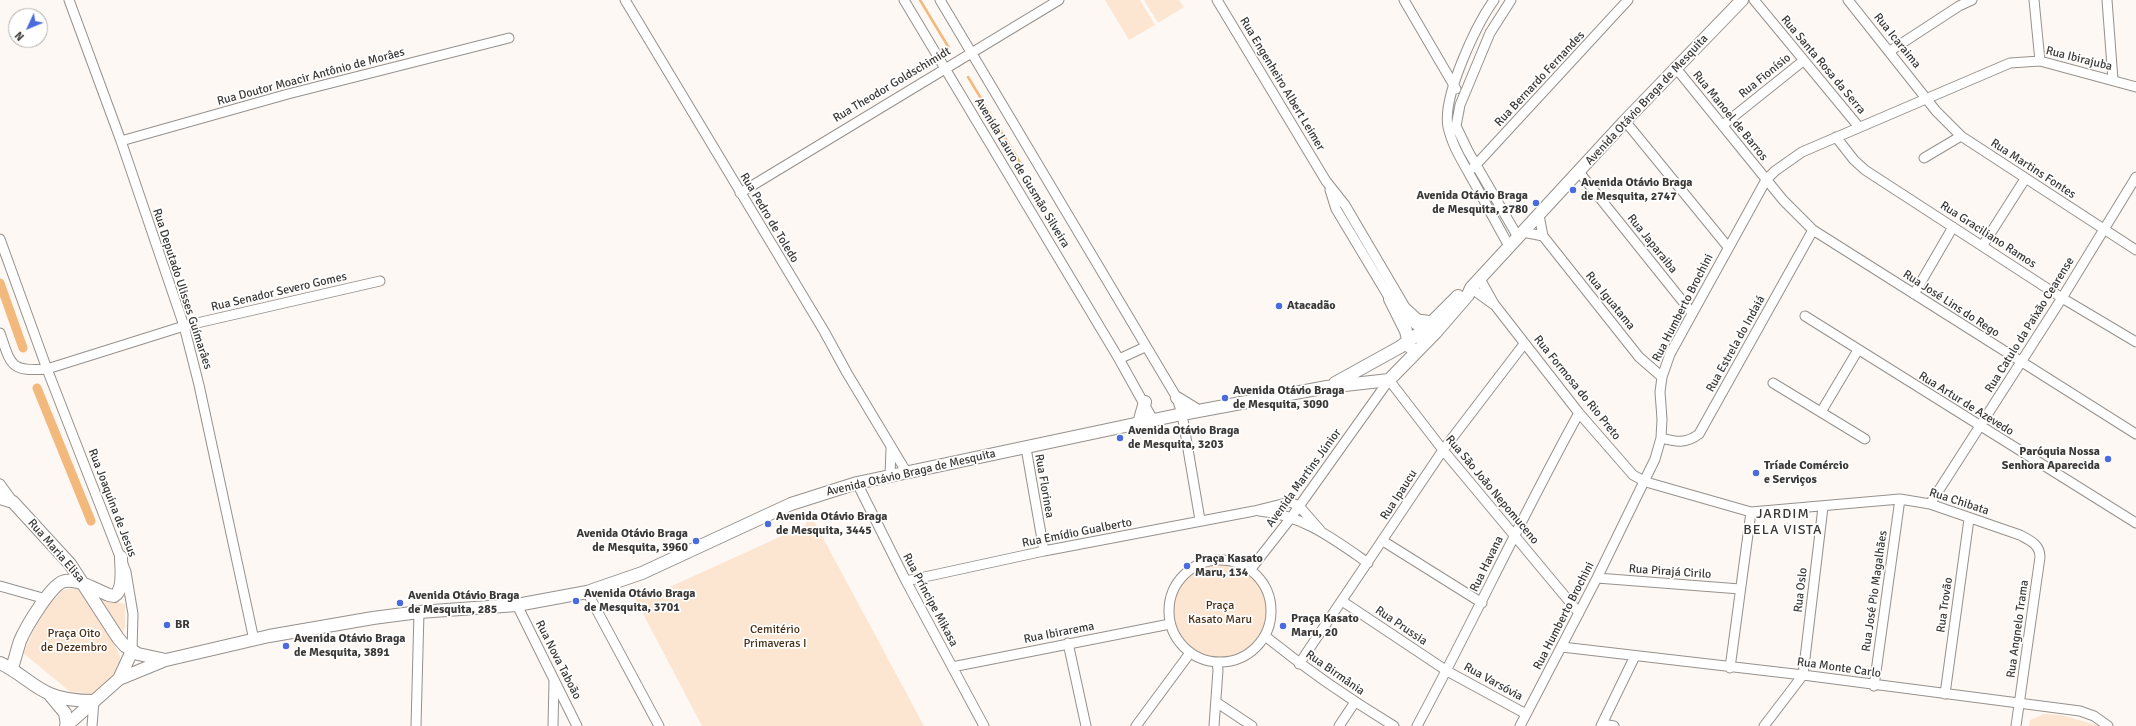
<!DOCTYPE html>
<meta charset="utf-8">
<style>
body{margin:0}
#map{position:relative;width:2136px;height:726px;overflow:hidden;background:#fdf8f4;font-family:Signika,sans-serif}
canvas{display:block}
.north{position:absolute;left:8px;top:8px;width:40px;height:40px;box-sizing:border-box;background:#fff;border:1px solid #b1b0af;border-radius:50%;rotate:226deg;font-size:11px;font-weight:700;line-height:16px;text-align:center;color:#3b3937}
.north::after{content:'';display:block;margin:auto;width:14px;height:18px;background:#496bde;clip-path:polygon(50% 0,100% 100%,50% 72%,0 100%)}
</style>
<div id="map">
<canvas width="2136" height="726"></canvas>
<div class="north">N</div>
</div>
<script>
const context = document.querySelector('canvas').getContext('2d');
context.lineJoin = 'round';
function paint(path, color) { context.fillStyle = color; context.fill(path, 'evenodd'); }
function trace(path, color, width, dash) { context.strokeStyle = color; context.lineWidth = width; context.lineCap = dash ? 'butt' : 'round'; context.setLineDash(dash || []); context.stroke(path); }
function write(font, color, halo, rows, align = 'center') {
  context.font = font + ' Signika,sans-serif'; context.lineWidth = 3.5; context.setLineDash([]); context.textBaseline = 'middle'; context.strokeStyle = halo; context.fillStyle = color; for (const [text, x, y, turn = 0] of rows) {
    context.save(); context.translate(x, y); context.rotate((+turn || 0) * Math.PI / 180); context.textAlign = isNaN(turn) ? turn : align; if (halo) context.strokeText(text, 0, 0); context.fillText(text, 0, 0); context.restore();
  }
}
const green = new Path2D(`
 M1105 0H1140L1155 25 1129 40Z
 M1144 0H1179L1184 7 1158 23Z
 M808 510 924 726H702L630 589 652 595 806 525Z
 M1169 612a51 51 0 1 1 102 0a51 51 0 1 1-102 0Z
 M78 588 102 598 125 604V627L116 647 124 667 92 694 69 691 23 653 42 612 63 590Z
 M2044 714 2061 715 2100 726H2029L2030 720Z`);
const stream = new Path2D(`
 M920 0 949 48
 M968 77 1022 166`);
const canal = new Path2D(`
 M0 283 23 348
 M37 388 91 521`);
const minor = new Path2D(`
 M69 0 121 141 184 326 199 385 254 640
 M625 0 824 331 847 373 907 473
 M904 0 1119 359 1153 420
 M940 0 1177 398 1182 414 1200 520
 M1217 0 1326 181 1345 205 1405 307 1418 319 1433 321
 M1404 0 1456 89
 M1494 0C1476 25 1442 97 1448 127 1452 145 1462 161 1471 177 1484 200 1496 223 1509 246
 M1511 0 1490 33 1460 105 1456 126 1468 151 1518 237
 M1754 0 1859 127
 M1848 0 1936 111 1961 136 2136 250
 M2034 0 2040 61
 M2107 0 2113 80
 M1890 51 1959 6 1972 0
 M1675 67 1783 200 1813 230 2136 434
 M1625 121 1728 247
 M1723 125 1803 61
 M1836 137 1854 160 1865 170 2062 298 2136 342
 M121 141 288 94 509 38
 M1924 158 1961 136
 M1473 168 1628 0
 M1579 172 1692 313
 M1330 190 1336 209 1390 299 1403 317 1424 330 1429 331
 M740 193 1059 0
 M1539 215 1543 236 1639 357 1662 377
 M1523 232 1543 236
 M0 239 47 369 126 572 133 614 132 651
 M1983 245 2025 179
 M1480 279 1494 304 1579 413 1633 475 1646 482 1751 512 1900 499 1930 504 2020 535C2029 540 2040 544 2040 557L2016 726
 M1471 288 1493 304
 M1914 294 1953 227
 M1805 316 2136 523
 M0 333C11 365 10 372 47 369L184 326 380 281
 M1119 359 1145 347
 M1773 383 1865 439
 M1821 412 1858 350
 M1661 438C1676 442 1686 444 1699 434L1813 230
 M1026 448 1044 551
 M890 476 891 449
 M857 483 906 581 984 726
 M0 484 13 502
 M1930 504 2062 298 2136 177
 M1259 511C1301 514 1335 540 1368 563
 M1383 541 1482 603
 M1169 611a51 51 0 1 1 102 0a51 51 0 1 1-102 0Z
 M1250 570 1290 519 1389 380 1443 450 1579 613
 M1597 578 1740 589
 M906 581 1044 551 1254 511 1290 502 1299 506 1320 530
 M0 586 46 599
 M587 592 659 726
 M1342 601 1447 671 1526 714
 M517 605 577 726
 M1265 636C1306 669 1349 699 1394 726
 M1068 643 1086 726
 M1562 647 1803 675 2080 711 2094 716 2108 726
 M1299 664 1443 450 1524 344
 M952 667 1170 624
 M1730 668 1751 512
 M1874 686 1900 499
 M1945 694 1969 519
 M1216 702 1252 726
 M1602 724 1614 726
 M92 726 94 701
 M416 726 419 612
 M553 726 554 681
 M1136 726 1190 653
 M1214 726 1218 670 1217 662
 M1339 726 1355 702
 M1417 726C1473 622 1522 516 1579 413
 M1520 726 1597 578 1655 459 1661 438 1662 419 1660 392 1662 377 1670 354 1766 180 1775 171 1802 152 2010 63 2040 61 2136 87
 M1601 726 1635 656
 M1764 726 1803 675 1823 507`);
const major = new Path2D(`
 M1390 299 1406 331 1410 347
 M1335 383 1400 347 1424 330 1458 296
 M1177 398 1198 411
 M1139 423 1145 402
 M0 498 13 502 70 564 118 638 125 646 138 654 166 660 269 636 373 618 419 612 517 605 587 592 642 573 791 504 857 483 1182 414 1327 387 1389 380 1436 332 1468 295 1471 288 1625 121 1742 0
 M0 663C18 671 33 687 50 694 64 700 79 701 94 701
 M12 668C15 659 17 650 20 641 25 629 52 582 65 581 81 579 95 590 109 595L114 596C125 590 121 568 121 557
 M119 679 132 651
 M50 695 65 713 67 725
 M66 726 119 679 163 661`);
const markers = [
 [1573,190,4,"#496bde"],
 [1536,203,4,"#496bde"],
 [1279,306,4,"#496bde"],
 [1225,398,4,"#496bde"],
 [1120,438,4,"#496bde"],
 [2108,459,4,"#496bde"],
 [1756,473,4,"#496bde"],
 [768,524,4,"#496bde"],
 [696,541,4,"#496bde"],
 [1187,566,4,"#496bde"],
 [576,601,4,"#496bde"],
 [400,603,4,"#496bde"],
 [167,625,4,"#496bde"],
 [1283,626,4,"#496bde"],
 [286,646,4,"#496bde"]
];
const streetNames = [
 ["Rua Icaraima",1897,41,51],
 ["Rua Ibirajuba",2079,59,14],
 ["Rua Santa Rosa da Serra",1823,65,50],
 ["Rua Fionísio",1765,76,-39],
 ["Rua Doutor Moacir Antônio de Morâes",311,77,-15],
 ["Rua Bernardo Fernandes",1540,79,-47],
 ["Rua Engenheiro Albert Leimer",1282,84,59],
 ["Rua Theodor Goldschimidt",892,85,-31],
 ["Avenida Otávio Braga de Mesquita",1647,100,-47],
 ["Rua Manoel de Barros",1730,116,51],
 ["Rua Martins Fontes",2033,169,33],
 ["Avenida Lauro de Gusmão Silveira",1022,173,59],
 ["Rua Pedro de Toledo",769,218,59],
 ["Rua Graciliano Ramos",1988,235,33],
 ["Rua Japaraiba",1652,244,51],
 ["Rua Deputado Ulisses Guímarâes",182,289,72],
 ["Rua Senador Severo Gomes",279,292,-13],
 ["Rua Iguatama",1610,301,51],
 ["Rua José Lins do Rego",1951,304,33],
 ["Rua Humberto Brochini",1683,308,-63],
 ["Rua Catulo da Paixão Cearense",2030,325,-58],
 ["Rua Estrela do Indaiá",1736,344,-61],
 ["Rua Formosa do Rio Preto",1577,388,51],
 ["Rua Artur de Azevedo",1966,404,32],
 ["Avenida Otávio Braga de Mesquita",911,473,-13],
 ["Avenida Martins Júnior",1304,478,-54],
 ["Rua Florinea",1044,486,80],
 ["Rua São João Nepomuceno",1492,490,50],
 ["Rua Ipaucu",1399,495,-57],
 ["Rua Chibata",1959,502,18],
 ["Rua Joaquina de Jesus",112,503,69],
 ["Rua Emídio Gualberto",1077,533,-11],
 ["Rua Maria Elisa",56,551,49],
 ["Rua Havana",1487,564,-64],
 ["Rua Pirajá Cirilo",1670,572,4],
 ["Rua Oslo",1801,590,-83],
 ["Rua José Pio Magalhães",1875,591,-82],
 ["Rua Príncipe Mikasa",930,600,62],
 ["Rua Trovão",1945,605,-82],
 ["Rua Humberto Brochini",1564,616,-63],
 ["Rua Prussia",1401,626,34],
 ["Rua Angnelo Trama",2018,629,-82],
 ["Rua Ibirarema",1059,633,-11],
 ["Rua Nova Taboão",558,660,63],
 ["Rua Monte Carlo",1839,668,8],
 ["Rua Birmânia",1335,673,35],
 ["Rua Varsóvia",1493,682,29]
];
const poiNames = [
 ["Avenida Otávio Braga",1581,183],
 ["de Mesquita, 2747",1581,197],
 ["Avenida Otávio Braga",1528,196,"right"],
 ["de Mesquita, 2780",1528,210,"right"],
 ["Atacadão",1287,306],
 ["Avenida Otávio Braga",1233,391],
 ["de Mesquita, 3090",1233,405],
 ["Avenida Otávio Braga",1128,431],
 ["de Mesquita, 3203",1128,445],
 ["Paróquia Nossa",2100,452,"right"],
 ["Senhora Aparecida",2100,466,"right"],
 ["Tríade Comércio",1764,466],
 ["e Serviços",1764,480],
 ["Avenida Otávio Braga",776,517],
 ["de Mesquita, 3445",776,531],
 ["Avenida Otávio Braga",688,534,"right"],
 ["de Mesquita, 3960",688,548,"right"],
 ["Praça Kasato",1195,559],
 ["Maru, 134",1195,573],
 ["Avenida Otávio Braga",584,594],
 ["de Mesquita, 3701",584,608],
 ["Avenida Otávio Braga",408,596],
 ["de Mesquita, 285",408,610],
 ["Praça Kasato",1291,619],
 ["Maru, 20",1291,633],
 ["BR",175,625],
 ["Avenida Otávio Braga",294,639],
 ["de Mesquita, 3891",294,653]
];
const parkNames = [
 ["Praça",1220,606],
 ["Kasato Maru",1220,620],
 ["Cemitério",775,630],
 ["Primaveras I",775,644],
 ["Praça Oito",74,634],
 ["de Dezembro",74,648]
];
const quarterNames = [
 ["JARDIM",1783,514],
 ["BELA VISTA",1783,530]
];
paint(green, '#fde6d1');
trace(stream, '#f2b87c', 2.5);
trace(canal, '#f2b87c', 9);
trace(minor, '#96918d', 11);
trace(major, '#96918d', 14);
trace(minor, '#fff', 9);
trace(major, '#fff', 12);
for (const [x, y, r, color] of markers) { const dot = new Path2D(); dot.arc(x, y, r, 0, 2 * Math.PI); context.fillStyle = color; context.fill(dot); trace(dot, '#fff', 1.5); }
write('12px', '#3b3937', '#fff', streetNames);
write('bold 12px', '#3b3937', '#fff', poiNames, 'left');
write('12px', '#483016', '#fff', parkNames);
context.letterSpacing = '1px';
write('14px', '#3b3937', '#fff', quarterNames);
context.letterSpacing = '0px';
</script>
